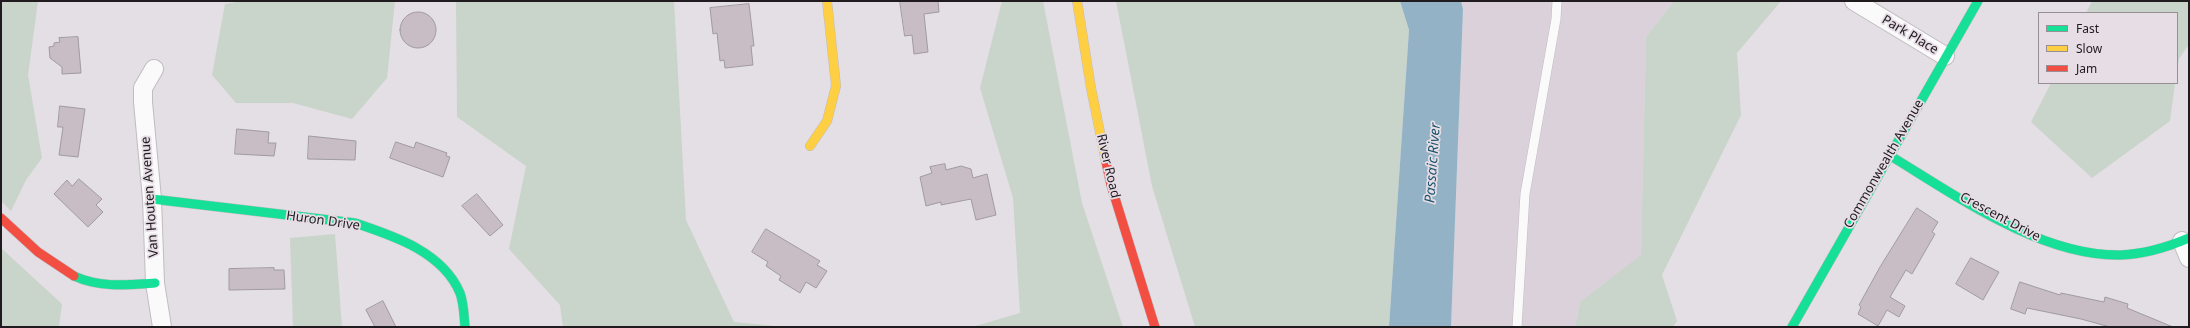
<!DOCTYPE html>
<style>
body{margin:0}
#map{position:relative;width:2190px;height:328px;overflow:hidden;background:#e4dfe4;font-family:"Noto Sans",sans-serif}
canvas{display:block}
.frame{position:absolute;inset:0;border:2px solid #1f1b1e;pointer-events:none}
.legend{position:absolute;left:2038px;top:12px;width:140px;height:72px;box-sizing:border-box;background:#e6dde5;border:1px solid #968f95;margin:0;padding:5px 7px;list-style:none;font-size:12px;color:#1f1b1e}
.legend li{display:flex;align-items:center;gap:8px;height:20px}
.legend b{width:20px;border:1px solid #968f95}
</style>
<div id="map">
<canvas width="2190" height="328"></canvas>
<div class="frame"></div>
<ul class="legend">
<li><b style="height:5px;background:#16e098"></b>Fast</li>
<li><b style="height:5px;background:#ffcf43"></b>Slow</li>
<li><b style="height:5px;background:#f24e42"></b>Jam</li>
</ul>
</div>
<script>
const context = document.querySelector('canvas').getContext('2d');
context.lineJoin = 'round';
function paint(path, color) { context.fillStyle = color; context.fill(path, 'evenodd'); }
function trace(path, color, width, dash) { context.strokeStyle = color; context.lineWidth = width; context.lineCap = dash ? 'butt' : 'round'; context.setLineDash(dash || []); context.stroke(path); }
function write(font, color, halo, rows, align = 'center') {
  context.font = font + ' "Noto Sans",sans-serif'; context.lineWidth = 3.5; context.setLineDash([]); context.textBaseline = 'middle'; context.strokeStyle = halo; context.fillStyle = color; for (const [text, x, y, turn = 0] of rows) {
    context.save(); context.translate(x, y); context.rotate((+turn || 0) * Math.PI / 180); context.textAlign = isNaN(turn) ? turn : align; if (halo) context.strokeText(text, 0, 0); context.fillText(text, 0, 0); context.restore();
  }
}
const built = new Path2D(`
 M1461 1H1674L1646 37 1641 256 1580 302 1575 327H1451L1463 9Z`);
const green = new Path2D(`
 M1 1H38L28 75 42 158 26 180 11 211 1 201Z
 M243 1H395L387 78 352 119 293 103H236L212 75 225 4Z
 M456 1H674L686 220 734 322 785 327H563L560 305 509 249 526 166 457 117Z
 M1002 1H1043L1082 203 1123 327H972L1020 313 1013 198 980 88Z
 M1116 1H1400L1409 30 1389 327H1195L1152 186Z
 M1674 1H1781L1737 53 1741 115 1662 275 1677 321 1673 327H1575L1580 302 1641 255 1646 37Z
 M2092 1H2189V44L2179 59 2177 71V13H2086Z
 M2051 83H2175L2170 121 2092 178 2031 122Z
 M335 234 342 327H293L290 238Z
 M1 248 62 304 59 327H1Z`);
const water = new Path2D(`
 M1400 1H1461L1463 9 1451 327H1389L1409 30Z`);
const building = new Path2D(`
 M900 1H938L939 12 924 14 928 52 914 54 912 35 905 36Z
 M749 4 754 46H751L753 65 725 68 724 60 720 61 717 33 713 34 710 8Z
 M400 30a18 18 0 1 1 36 0a18 18 0 1 1-36 0Z
 M78 37 81 73 62 74V67L50 58 49 47 54 46V43L60 42 59 38Z
 M60 106 85 109 78 157 59 155 63 127H58Z
 M237 129 269 132 268 143H276L274 156 235 154Z
 M309 136 356 141 355 160 308 159Z
 M396 142 414 148 416 142 447 153 446 156 450 157 443 177 390 158Z
 M945 164 946 170 961 166 971 169 973 178 987 174 996 215 976 220 971 199 941 205V202L926 206 920 177 932 173 930 167Z
 M79 179 102 199 96 205 103 212 88 227 54 194 67 180 72 186Z
 M477 194 503 225 490 236 462 206Z
 M1917 208 1938 222 1932 232 1935 234 1912 274 1906 270 1890 297 1905 306 1899 317 1887 310 1878 326 1858 314 1861 307 1859 305 1880 267Z
 M766 229 820 261 817 265 827 271 816 288 806 282 800 293 779 280 781 276 766 266 768 262 752 252Z
 M1971 258 1999 272 1983 300 1956 284Z
 M274 268V270H284L285 289 229 290V269Z
 M2020 282 2060 295 2061 293 2104 302 2105 297 2128 304 2127 308 2173 327H2110L2081 319 2027 308 2025 314 2011 309Z
 M383 301 396 327H375L366 310Z`);
const lane = new Path2D(`
 M1517 327 1525 194 1556 19 1557 1`);
const street = new Path2D(`
 M1854 1 1945 56
 M154 69 143 88V102L152 199 155 283 162 327
 M2182 241 2189 258`);
const fast = new Path2D(`
 M1889 155C1955 195 2041 257 2121 255 2145 254 2168 247 2189 238
 M152 199 355 223C394 236 443 252 460 293 464 304 464 316 465 327
 M74 276C100 288 127 285 155 283
 M1792 327 1978 1`);
const slow = new Path2D(`
 M1077 1 1091 88 1106 162
 M810 146 827 121 836 86 827 1`);
const jam = new Path2D(`
 M1106 162 1111 185 1155 327
 M1 218 38 252 74 276`);
const streetNames = [
 ["Park Place",1910,35,31],
 ["Commonwealth Avenue",1884,164,-60],
 ["River Road",1108,166,77],
 ["Van Houten Avenue",150,197,-94],
 ["Crescent Drive",2000,217,28],
 ["Huron Drive",323,221,8]
];
const waterNames = [
 ["Passaic River",1433,163,-86]
];
paint(built, '#dbd1da');
paint(green, '#c9d4ca');
paint(water, '#93b2c5');
paint(building, '#c8bdc4');
trace(building, '#9f9b9e', 1);
trace(lane, '#c0bcc0', 10);
trace(street, '#c0bcc0', 20);
trace(fast, '#c0bcc0', 10);
trace(slow, '#c0bcc0', 10);
trace(jam, '#c0bcc0', 10);
trace(lane, '#fbfafb', 9);
trace(street, '#fbfafb', 18);
trace(fast, '#16e098', 9);
trace(slow, '#ffcf43', 9);
trace(jam, '#f24e42', 9);
write('13px', '#1f1b1e', '#e6dde5', streetNames);
write('italic 14px', '#19546f', '#e6dde5', waterNames);
</script>
